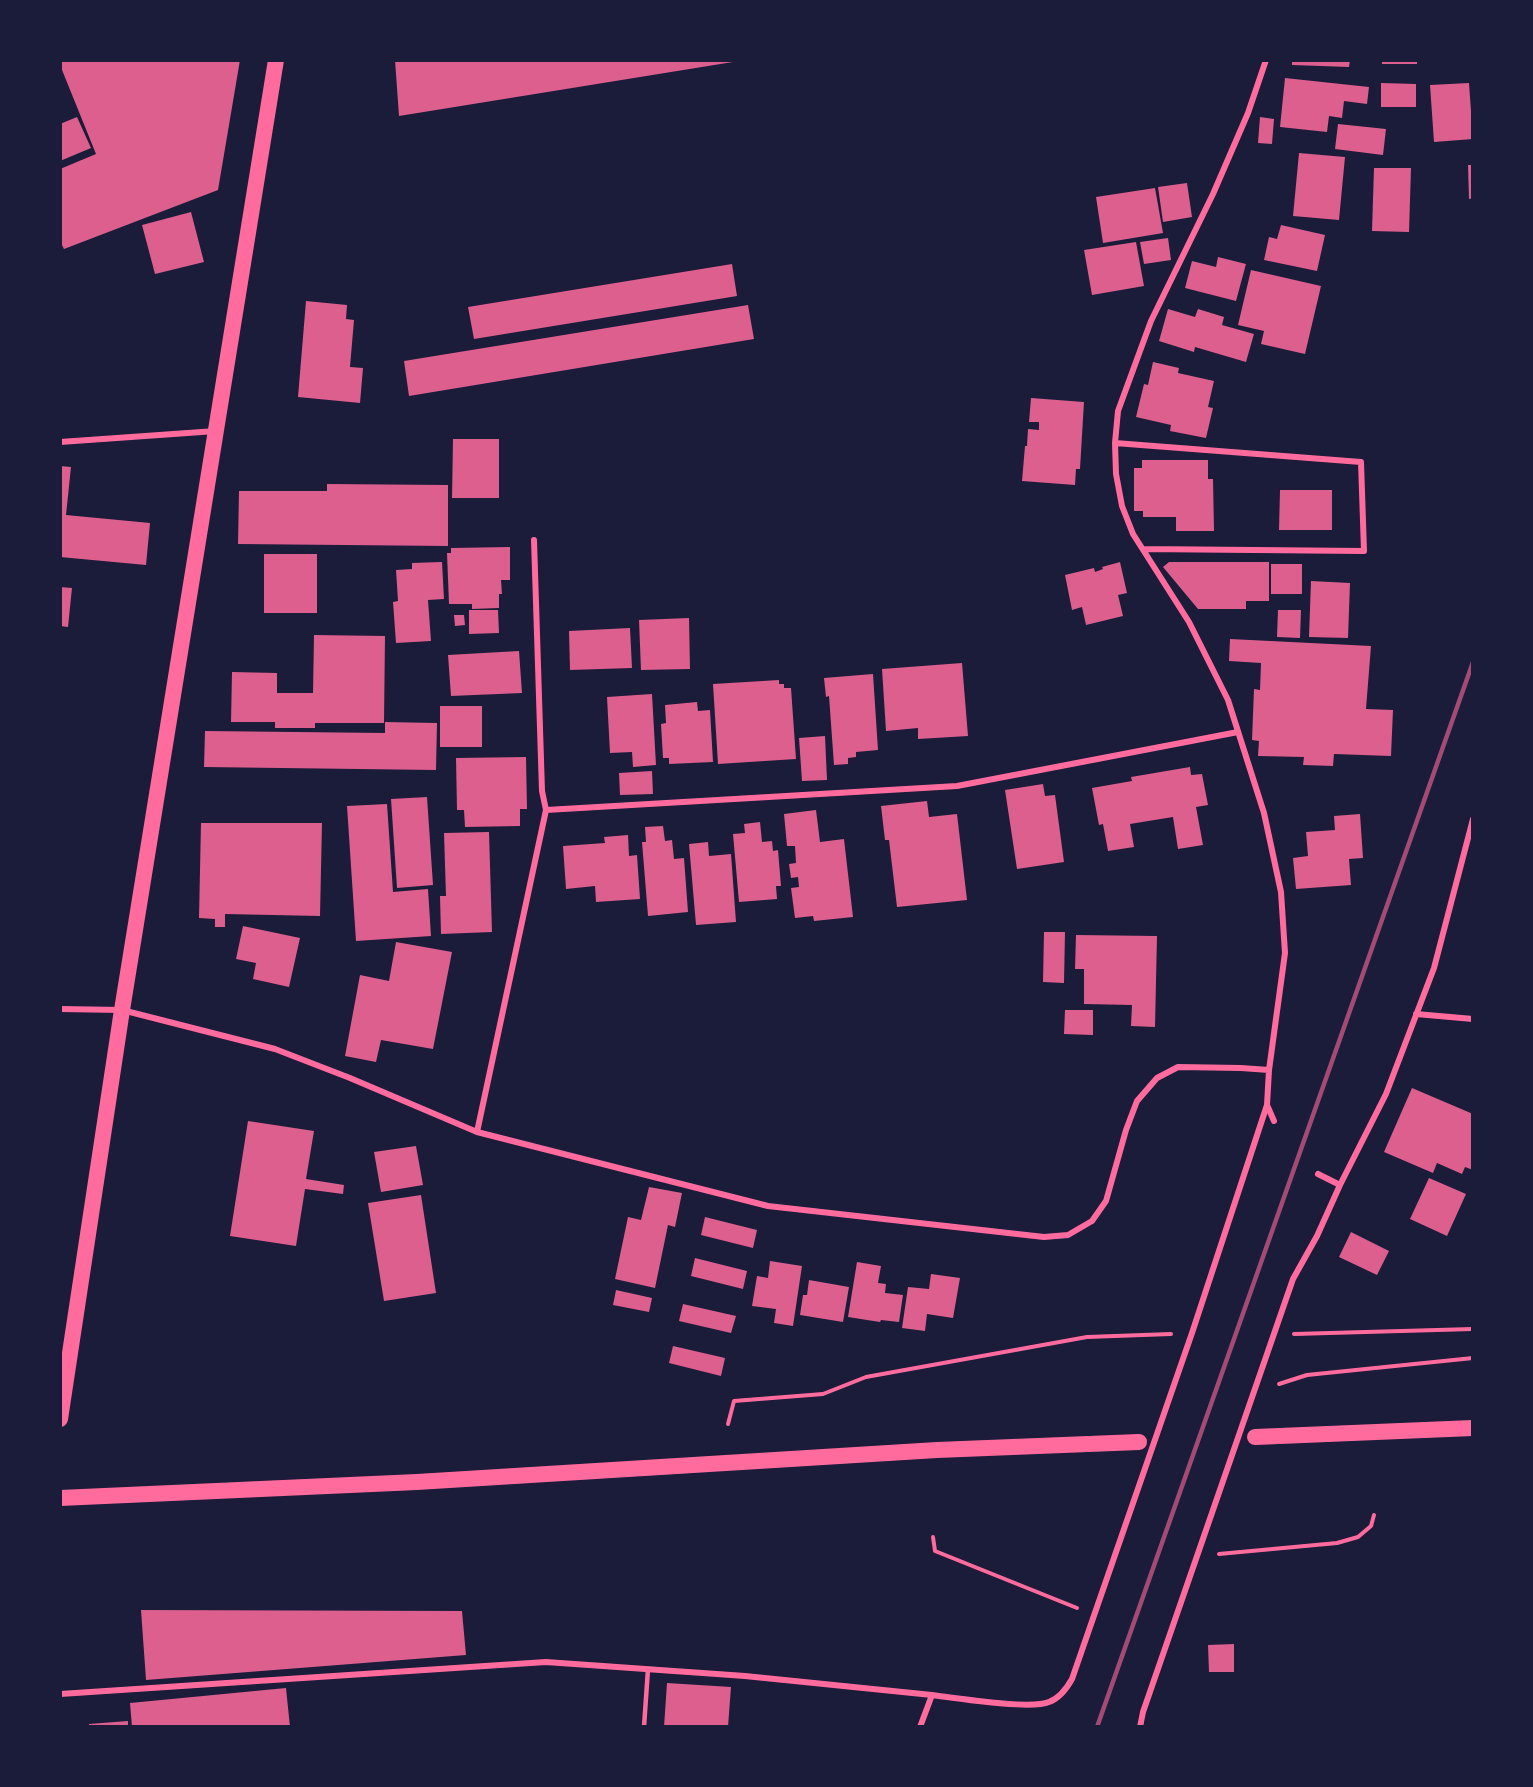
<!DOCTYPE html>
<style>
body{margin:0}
#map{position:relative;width:1533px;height:1787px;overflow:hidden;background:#1b1b3a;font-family:"PT Serif",serif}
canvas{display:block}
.frame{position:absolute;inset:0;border:62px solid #1b1b3a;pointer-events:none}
</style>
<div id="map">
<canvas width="1533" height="1787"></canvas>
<div class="frame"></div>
</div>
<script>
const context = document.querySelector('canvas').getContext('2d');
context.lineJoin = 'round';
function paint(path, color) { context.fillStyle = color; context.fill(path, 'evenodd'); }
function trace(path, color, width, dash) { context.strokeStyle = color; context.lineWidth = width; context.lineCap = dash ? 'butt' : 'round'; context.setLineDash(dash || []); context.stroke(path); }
const building = new Path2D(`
 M60 60H240L218 190 64 249 60 241V169L96 154 60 65Z
 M395 60H739V61L399 116Z
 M1292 60H1350L1349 67 1292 65Z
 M1382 60H1417V64H1382Z
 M1285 78 1369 87 1367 104 1344 101 1342 118 1329 116 1327 132 1280 127Z
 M1381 83 1416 84V107H1381Z
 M1469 83 1473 139 1434 142 1430 85Z
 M77 117 91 148 60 161V124Z
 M1260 117 1274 119 1272 144 1258 143Z
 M1338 124 1386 129 1383 155 1335 149Z
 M1299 153 1345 157 1339 220 1293 216Z
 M1468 165H1473V198L1469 199Z
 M1374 168H1411L1409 232 1372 231Z
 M1187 183 1192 217 1163 222 1158 187Z
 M1155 188 1163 233 1103 243 1096 197Z
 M191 212 204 262 155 274 142 225Z
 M1281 225 1325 235 1317 271 1264 260 1269 237 1277 239Z
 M1168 238 1171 260 1144 264 1140 242Z
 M1136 242 1144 286 1092 295 1084 250Z
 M1218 257 1246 264 1236 301 1185 288 1192 261 1216 267Z
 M732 264 737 296 474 339 468 307Z
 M1251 270 1321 286 1305 354 1261 344 1264 331 1238 325Z
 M306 301 347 305 346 319 354 320 350 367 363 368 360 403 298 397Z
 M748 305 754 339 409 396 404 361Z
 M1168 309 1195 317 1198 309 1224 317 1222 325 1254 334 1246 362 1195 347 1194 352 1159 341Z
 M1153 362 1179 368 1178 373 1214 381 1208 407 1213 408 1206 438 1170 431 1171 425 1136 417 1144 384 1148 385Z
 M1031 398 1084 402 1080 469H1076L1075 485 1022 481 1025 446H1027L1028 429 1039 430V422H1029Z
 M453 439H499V498H452Z
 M1142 460H1208V479H1213L1214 531H1176V517H1143V511H1134V468H1142Z
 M60 466 71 467 66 515 150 523 146 565 60 557Z
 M327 484 448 485V546L238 544 239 491H327Z
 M1280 490H1332V530H1279Z
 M510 547V580H501L502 594H499V608L472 609V604H449L447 553H451V548Z
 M264 554H317V613H264Z
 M442 562 444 599 428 600 431 641 396 643 393 602 398 601 396 570 412 569V563Z
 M1120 562 1127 593 1118 595 1123 616 1086 625 1082 607 1072 610 1065 575 1094 568 1095 572 1103 569 1102 567Z
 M1169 562H1269V601H1246V609H1198L1163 567Z
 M1271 564H1302V594H1271Z
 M1311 581 1350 583 1348 638 1309 637Z
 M60 587 72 588 68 627 60 626Z
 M469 610H498L499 633 469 634Z
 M1278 610H1301L1300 638 1277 637Z
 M454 615H464L465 625 455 626Z
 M689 618 690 669 641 670 639 620Z
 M630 628 632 668 570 670 569 631Z
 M314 635 385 636 384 723H315V728H275V722H231L232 672 277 673V693H313Z
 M1230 639 1371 646 1366 709 1393 710 1391 756 1334 754 1333 766 1303 765 1304 757 1258 756 1259 741 1252 740 1254 689 1260 690 1261 663 1229 661Z
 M519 651 522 693 451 696 448 655Z
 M962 663 968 736 918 739V728L886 731 882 669Z
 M873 674 878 750 856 752V757L848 758V764L834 765 829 696 826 697 824 678Z
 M779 680V684H784V688H791L796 759 718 764 713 684Z
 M652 694 656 765 633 767 632 752 610 753 607 697Z
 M697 702 698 711 710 710 713 762 669 764V758H663L661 724 666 723 665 705Z
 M440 706H482V747H440Z
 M385 722 437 723 436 770 204 767 205 731 385 733Z
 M825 736 827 780 802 781 799 738Z
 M526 757 527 809H520V826L465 827 464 810H457L456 758Z
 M1190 767 1191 775 1202 774 1208 805 1196 807 1203 845 1178 849 1173 817 1130 824 1134 847 1108 851 1103 824 1099 825 1092 788 1132 781 1131 777Z
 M652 771 653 794 620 795 619 773Z
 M1043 784 1045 796 1055 795 1064 862 1017 869 1005 790Z
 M427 797 433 885 397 888 391 799Z
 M927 801 929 817 957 814 967 900 897 907 889 840H885L881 806Z
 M387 804 393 892 428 889 431 936 356 941 347 806Z
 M816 810 820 842 844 839 853 917 814 921 813 916 795 918 791 888 799 887 798 877 791 878 789 864 796 863 795 846H787L784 814Z
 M1360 814 1363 858 1349 859 1351 885 1296 889 1293 858 1308 856 1306 832 1335 830 1334 816Z
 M760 822 762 842 772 841 773 851 778 850 781 886H776L777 899 739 902 733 834 745 833 744 824Z
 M201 823H322L320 916 225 914V927H215V919L199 918Z
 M663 826 665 841 672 840 674 859 684 858 688 912 648 916 642 842H646L645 827Z
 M489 832 492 932 441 934 440 896H446L444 833Z
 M628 835 629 856 637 855 640 899 596 902 595 886 566 889 563 846 605 843 604 837Z
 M708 842 709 856 731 854 736 922 696 925 689 844Z
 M243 926 300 938 289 987 253 979 256 963 236 959Z
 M1044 932H1065L1064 983 1043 982Z
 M1076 935 1157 936 1155 1027 1131 1026 1132 1005 1084 1004V969H1075Z
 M396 942 452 952 433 1049 381 1040 376 1062 345 1056 360 975 389 981Z
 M1065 1010H1093V1035L1064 1034Z
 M1412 1088 1473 1114V1170L1465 1167 1462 1174 1437 1163 1433 1173 1384 1152Z
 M248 1121 314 1131 306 1179 344 1185 343 1194 305 1189 296 1246 230 1236Z
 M416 1146 423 1185 381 1192 374 1152Z
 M1429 1178 1466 1194 1447 1236 1410 1219Z
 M649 1187 682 1193 675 1227 668 1225 655 1288 615 1279 628 1217 641 1220Z
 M421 1195 436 1293 384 1301 368 1203Z
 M705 1217 757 1230 753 1248 701 1235Z
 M1351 1232 1389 1251 1377 1275 1339 1257Z
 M695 1258 747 1271 743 1289 691 1276Z
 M770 1261 802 1266 793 1326 774 1323 776 1309 752 1306 757 1276 768 1278Z
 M857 1262 881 1266 878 1283 886 1284 885 1293 903 1295 899 1322 881 1320 880 1322 848 1317Z
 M931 1274 960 1278 953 1318 927 1314 925 1331 902 1328 908 1287 929 1289Z
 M809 1280 849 1287 843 1322 800 1315 803 1295H807Z
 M616 1290 652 1298 649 1312 613 1305Z
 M683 1304 736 1316 731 1333 679 1321Z
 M673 1346 725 1358 721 1376 669 1363Z
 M141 1610 462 1611 466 1655 146 1680Z
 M1234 1644V1672H1209L1208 1645Z
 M667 1683 731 1687 728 1727H664Z
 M286 1688 290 1727H132L130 1703Z
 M128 1721V1727H89V1724Z`);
const path = new Path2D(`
 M1294 1334 1473 1329
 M1279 1384 1307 1375 1473 1358
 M728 1424 734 1401 823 1394 866 1377 1087 1337 1171 1334
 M933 1537 935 1551 1077 1608
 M1219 1554 1337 1543 1358 1537 1371 1526 1374 1515`);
const service = new Path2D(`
 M644 1727 648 1669`);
const minor = new Path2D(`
 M60 442 216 431
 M1115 443 1361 462 1364 551 1143 549
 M534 540 542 791 546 810
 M60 1009 122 1010 275 1049 350 1078 477 1132 768 1206 1044 1237 1068 1235 1092 1221 1106 1201 1126 1130 1137 1101 1157 1078 1178 1067 1241 1068 1269 1070
 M1416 1014 1473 1019
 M1267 1105 1274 1121
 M477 1132 546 810 957 786 1238 732
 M1340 1185 1386 1094 1434 968 1473 819
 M60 1694 546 1662 745 1676 932 1695
 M920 1727 932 1695C956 1698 1031 1710 1049 1702 1060 1698 1067 1688 1072 1679L1192 1333 1267 1105 1269 1070 1285 953 1281 892 1264 813 1228 700 1189 622 1133 534 1122 506 1116 474 1115 443 1118 411 1151 321 1213 194 1248 113 1266 60
 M1140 1727 1143 1712 1293 1279 1317 1236 1340 1185 1318 1174`);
const trunk = new Path2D(`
 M60 1419 122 1010 276 60
 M1255 1437 1473 1428
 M60 1498 417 1482 937 1450 1139 1442`);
const rail = new Path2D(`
 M1097 1727 1473 662`);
paint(building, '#dd5f8e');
trace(path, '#ff6b9d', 4);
trace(service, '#ff6b9d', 4.5);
trace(minor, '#ff6b9d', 6);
trace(trunk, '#ff6b9d', 16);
trace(rail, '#a44b75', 4.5);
</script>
